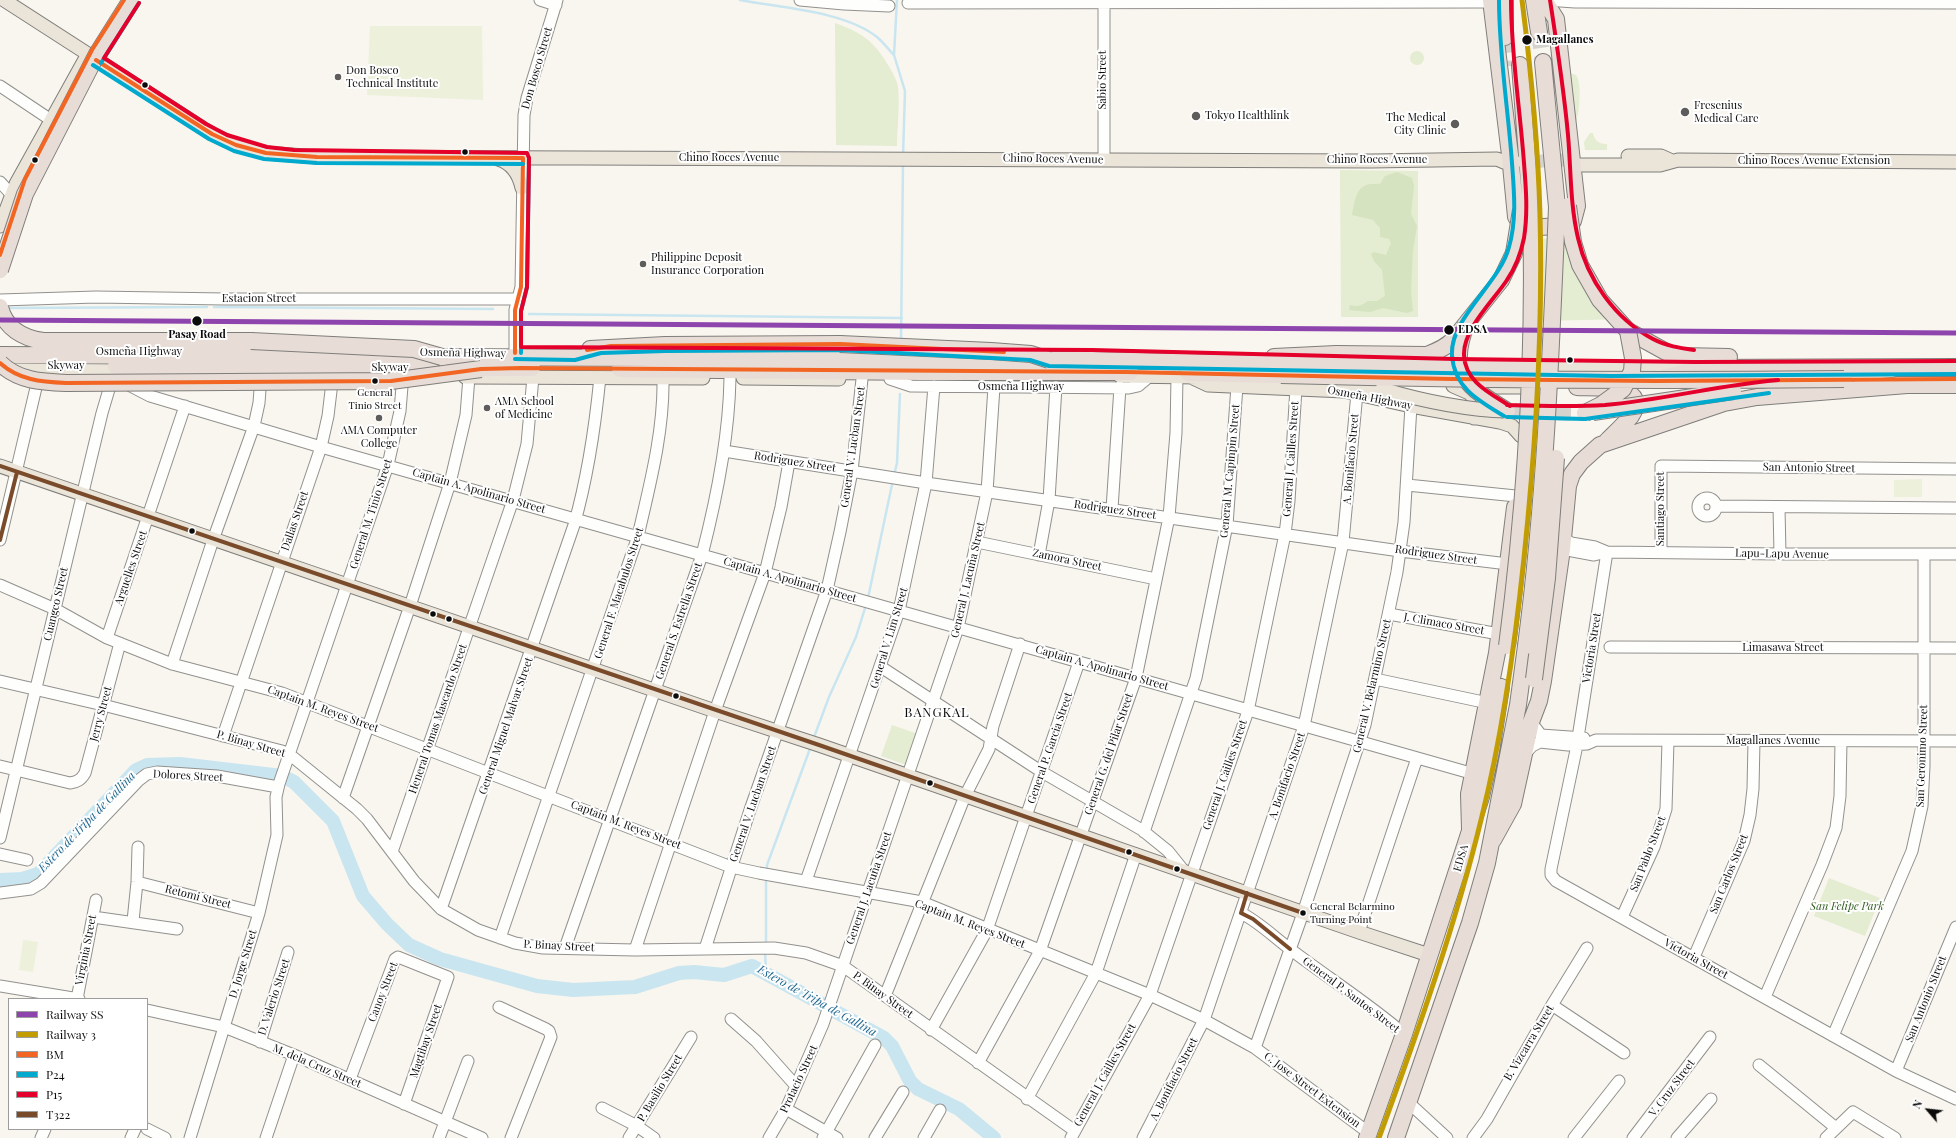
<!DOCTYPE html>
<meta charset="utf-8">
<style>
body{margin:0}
#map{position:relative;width:1956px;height:1138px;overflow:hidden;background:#f9f6ef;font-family:"Playfair Display",serif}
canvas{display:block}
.legend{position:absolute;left:8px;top:998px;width:140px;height:132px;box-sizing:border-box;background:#fff;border:1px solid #9d9d9d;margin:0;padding:5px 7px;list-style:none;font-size:12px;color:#0b0b0b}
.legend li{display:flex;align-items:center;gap:8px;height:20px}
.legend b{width:20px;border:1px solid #9d9d9d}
.north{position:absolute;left:1908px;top:1090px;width:40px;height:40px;-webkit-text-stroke:3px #fff;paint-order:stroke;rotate:298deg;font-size:11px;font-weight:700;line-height:16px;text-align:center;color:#0b0b0b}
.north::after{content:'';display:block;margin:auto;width:14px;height:18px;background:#0b0b0b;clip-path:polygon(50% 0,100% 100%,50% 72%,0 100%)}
</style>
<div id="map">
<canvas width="1956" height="1138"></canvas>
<ul class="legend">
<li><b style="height:5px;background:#8e44ad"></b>Railway SS</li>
<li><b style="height:5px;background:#c29c03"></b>Railway 3</li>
<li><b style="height:5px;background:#f26522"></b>BM</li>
<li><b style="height:5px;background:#00a9ce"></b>P24</li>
<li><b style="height:5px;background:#e4002b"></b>P15</li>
<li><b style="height:5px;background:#7a4b2a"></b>T322</li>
</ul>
<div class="north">N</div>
</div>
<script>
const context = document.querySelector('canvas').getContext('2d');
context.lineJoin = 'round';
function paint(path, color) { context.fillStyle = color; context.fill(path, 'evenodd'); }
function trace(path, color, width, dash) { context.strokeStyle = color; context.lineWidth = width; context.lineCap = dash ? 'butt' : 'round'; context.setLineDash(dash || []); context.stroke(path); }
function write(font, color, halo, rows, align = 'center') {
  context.font = font + ' "Playfair Display",serif'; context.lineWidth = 4; context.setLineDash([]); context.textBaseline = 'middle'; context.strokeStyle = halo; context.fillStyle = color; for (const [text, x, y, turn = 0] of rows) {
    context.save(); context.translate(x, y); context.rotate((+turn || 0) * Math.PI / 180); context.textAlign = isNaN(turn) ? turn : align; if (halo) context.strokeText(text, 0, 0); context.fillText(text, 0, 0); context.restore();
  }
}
const green = new Path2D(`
 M835 23C861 32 874 41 888 65 892 71 897 80 898 87 900 106 897 127 897 146L836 145Z
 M1410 58a7 7 0 1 1 14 0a7 7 0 1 1-14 0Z
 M1570 73 1576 75C1582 83 1580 115 1575 124Z
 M1590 133H1593C1594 141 1600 144 1607 144V150H1585L1584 142Z
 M1340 170 1418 171V317H1341Z
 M1576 237C1592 270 1602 292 1627 319L1537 321V239Z
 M892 725 918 734 906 765 881 756Z
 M1829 878 1880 898 1865 936 1814 916Z`);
const forest = new Path2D(`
 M1397 172 1412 178 1414 186 1411 214 1417 226 1413 250 1411 292 1413 311 1407 313 1383 308 1370 312 1349 310 1350 305C1358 307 1361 306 1368 301H1377L1385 296 1382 270 1374 261 1371 254 1374 252 1386 255 1391 243 1389 239 1380 237V228L1373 220 1352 215C1356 196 1356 182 1380 184L1385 176Z`);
const pitch = new Path2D(`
 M370 26H482L483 100 367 95Z
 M1922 479V497H1894V480Z
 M23 940 38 942 33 972 19 970Z`);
const stream = new Path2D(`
 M740 0C781 8 844 11 877 37 883 42 888 49 894 55
 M897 0 894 55 905 91 903 156
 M214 307 493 309
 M6 308 207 307
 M529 314 902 318
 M901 342 903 163
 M894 475 897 463 900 394
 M868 598 893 480
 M813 740 829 697 856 637 866 605
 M767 872V865L811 746
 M766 946V877
 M765 951 766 972`);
const river = new Path2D(`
 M0 880 22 879 38 874 136 770 147 765 180 764 282 776 294 782 333 821 363 896 387 924 409 945 440 959 537 986 573 990 635 987 679 973 694 972 724 975 752 966 884 1038 892 1046 910 1081 918 1089 959 1109 994 1138`);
const majorTunnel = new Path2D(`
 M1519 162 1567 160`);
const highwayTunnel = new Path2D(`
 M1539 32 1543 62
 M1505 37 1509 66
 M1507 411 1585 413`);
const minor = new Path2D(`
 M540 0 556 5
 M800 0 844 4 889 6
 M1546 0 1575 2 1956 3
 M908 3 1492 2
 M0 86 51 120
 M1104 160V0
 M0 182 11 194 19 198
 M0 300 96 297 225 299H518
 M515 353V310L521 287 524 115 527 98 557 0
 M890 379 911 386 1129 388 1138 386 1150 376
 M125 383 150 396 321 447 1474 774
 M724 451 926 483 1400 551 1508 564
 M1407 485 1516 496
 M1698 507a9 9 0 1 1 18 0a9 9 0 1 1-18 0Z
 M1716 506 1956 508
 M1779 507 1780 554
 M1112 509 1120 387
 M1563 538 1571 543 1595 547 1607 552
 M0 540 39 375
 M977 542 1156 579
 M1562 549 1594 555 1607 552 1780 554H1956
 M1661 552V466L1956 469
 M1039 555 1049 500 1056 387
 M0 585 55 609 107 638 172 664 282 693 731 867 759 873 922 902 1150 995 1204 1020 1255 1048 1369 1133
 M1389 614 1499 634
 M107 638 185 406
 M1610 647 1956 648
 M172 664 213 540 254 426 259 403 261 376
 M881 667 1042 772 1142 830 1168 851 1184 871
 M1375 679 1488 703
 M0 681 103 705 282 751 289 754 357 809 367 819 414 881 441 909 478 930 515 943 543 948 635 950 774 948 806 953 843 966 1075 1131
 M1531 722 1541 735 1584 738
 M223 736 321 447 328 416 333 374
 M1577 744 1607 552
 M1576 750 1551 869V875L1556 881 1896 1071 1956 1099
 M1524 755 1532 746 1540 742 1568 745 1587 744 1596 740 1956 741
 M0 766 70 783C77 782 81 780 85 773L120 643
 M343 798 410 606 450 483 466 415 469 377
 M1144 832 1196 678 1227 525 1237 386
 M0 838 102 413 113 376
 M392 852 513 500 527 444 533 377
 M0 854 27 860
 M806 881 899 611 926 483 934 386
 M137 882 259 913
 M0 893 31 889 41 883 139 780 147 774 157 772 217 776 278 787
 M441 909 574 525C588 476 595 428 600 377
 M1241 913C1259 922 1274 937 1290 949 1328 978 1368 1003 1404 1034
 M93 917 177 929
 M1622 917 1654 847 1666 809 1668 741
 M133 921 137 882 138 847
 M1359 932 1417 758
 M500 938 638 536C650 484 664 431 663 378
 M565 948 702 555C717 497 729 438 730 378
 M705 949 750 810 827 590 840 532 852 471 862 379
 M635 950 715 711 765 573 781 507 789 462
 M1694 957 1744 841 1750 815 1753 789 1754 741
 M0 986 79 999
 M885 996 965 796 989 749 993 726 1020 644
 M1765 997 1822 865 1836 828 1840 796 1841 741
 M77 999 96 900
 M1552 1005 1624 1053
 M499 1007 546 1029 549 1031 551 1037 511 1138
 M147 1010 224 1027 294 1055 482 1138
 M731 1019 756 1041 796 1086
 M931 1030 987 930 1079 662
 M1833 1036 1912 851 1922 806 1924 766V555
 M260 1042 288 952
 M1255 1048 1303 913 1365 725 1397 572 1404 522 1411 406
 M978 1063 1040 951 1136 678 1169 517 1176 433 1177 376
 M1759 1065 1836 1128
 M1896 1071 1956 927
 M350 1079 395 959 398 957 448 977 404 1104
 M1027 1099 1096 973 1136 854
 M1408 1102 1447 1138
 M602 1108 637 1126 654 1138
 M786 1109 837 1138
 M147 1129 165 1138
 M41 1138 45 1129
 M131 1138 135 1129
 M190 1138 259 913 277 835 276 797 279 784 388 465 400 411 403 374
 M266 1138 294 1055
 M439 1138 468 1061
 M629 1138 691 1037
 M769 1138 786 1109 823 1024 958 628 987 492 994 387
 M823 1138 875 1045
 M875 1138 903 1092
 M924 1138 940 1110
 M1071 1138 1150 995 1248 711 1285 534 1289 501 1296 388
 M1143 1138 1204 1020 1304 726 1343 542 1357 393
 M1473 1138 1487 1119 1552 1005 1587 948
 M1574 1138 1619 1081
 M1633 1138 1710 1037
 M1677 1138 1711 1099
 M1826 1138 1853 1112 1895 1138`);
const major = new Path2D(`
 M4 0 212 134 236 145 266 153 317 157 1371 161 1497 159 1504 162H1515
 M1628 156H1661L1672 161
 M498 159C512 163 519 174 522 188
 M1573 165H1660L1678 160 1956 162
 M0 226 16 184 88 54
 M1540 366 1689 368
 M11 370 127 371
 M1120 376 1198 377
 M465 377 703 378
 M1191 377 1208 385 1344 391 1411 406 1500 422 1512 426 1521 436
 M743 378 839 379
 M1340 383 1382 389
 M1453 386 1469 393 1479 403 1480 410 1474 418
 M1475 387H1540
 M0 466 715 711 819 745 1359 932 1429 955`);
const highway = new Path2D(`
 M1491 0 1510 155 1516 217 1524 227C1541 227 1557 228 1573 221L1577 206 1556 19 1544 0
 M1505 0V37
 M1534 0 1539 32
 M1543 62 1557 207
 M1520 65 1531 209
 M0 307C5 328 23 338 43 341H251
 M1628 331 1668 353 1682 356 1729 357
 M590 349 665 345 840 344
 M0 355 1092 360 1282 364
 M1274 357 1336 354 1427 355C1437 351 1447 347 1454 339L1501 280 1514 253
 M116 366 532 368
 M620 369 922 372H1130
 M1188 373 1281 375
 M1665 377 1680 374 1695 368 1956 367
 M1897 385H1956
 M1577 387C1592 388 1653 383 1631 416 1624 425 1615 433 1607 441
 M1470 829 1469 794 1497 653 1515 507
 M1493 840 1513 804 1531 722 1539 701 1543 681 1562 549 1568 486 1572 474 1581 462 1600 445 1724 403 1757 397 1907 385
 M1367 1138 1404 1034 1481 797 1491 751 1501 687
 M1396 1138 1470 923 1487 863 1518 705 1526 646`);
const majorBridge = new Path2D(`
 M1382 389C1423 401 1464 410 1507 411`);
const highwayBridge = new Path2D(`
 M1568 206 1573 242 1580 265 1600 300 1628 331 1633 358 1632 371 1623 389 1601 405 1585 413
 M1514 253 1521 210
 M0 270 25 194 97 54 131 0
 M1466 325C1447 374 1468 387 1507 411
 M251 341 414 349 442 357
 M840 344 991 351 1031 354 1049 360
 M0 363C18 381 42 382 66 383L391 381 481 369
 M1282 364 1540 369
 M1281 375C1469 380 1656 381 1844 379
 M1593 412 1733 391
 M1507 646C1526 501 1535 355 1531 209
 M1526 646C1545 500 1551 354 1557 207
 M1534 679 1547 578 1556 458`);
const bus1 = new Path2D(`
 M96 60 212 134 236 145 266 153 317 157 523 158
 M0 255 25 179 92 50 124 0
 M587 350 611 346 840 344 1004 352
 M515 353V310L521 287 523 158
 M0 363C19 380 41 382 66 383L391 381 481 369 521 368 1126 372 1452 379 1656 381 1956 379`);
const bus2 = new Path2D(`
 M1499 0C1499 54 1508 108 1512 163 1514 191 1517 219 1509 247 1500 283 1450 318 1452 355 1454 388 1479 401 1504 416
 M101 63 139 3
 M93 65 209 139 234 151 264 159 317 163 523 164
 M521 353V311L527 287 529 158
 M515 359 575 360 601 353 665 351 840 350 1030 360 1049 366 1611 376 1956 374
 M1507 417 1585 419 1769 393`);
const bus3 = new Path2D(`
 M1550 0C1557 45 1564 90 1568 135 1571 169 1570 204 1578 238 1587 279 1615 319 1653 339 1666 346 1680 348 1694 350
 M139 3 104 58 206 124 227 135 267 147 294 150 527 153 529 158 527 287 521 311V347L1092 350 1455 359 1695 362 1956 361
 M1507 405C1540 406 1572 407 1605 405 1663 400 1719 385 1778 380
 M1510 406C1490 393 1465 382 1464 355 1463 329 1494 300 1507 280 1516 267 1521 253 1524 238 1528 213 1526 188 1524 163 1520 108 1511 54 1511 0`);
const bus4 = new Path2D(`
 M0 466 819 745 1303 913
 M0 540 17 472
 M1247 893 1241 913 1253 919 1290 949`);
const rail1 = new Path2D(`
 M0 320 1956 333`);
const rail2 = new Path2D(`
 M1379 1138C1417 1034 1456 924 1482 816 1503 732 1515 644 1524 558 1536 444 1543 329 1540 215 1538 143 1531 71 1522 0`);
const markers = [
 [1527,40,5.5,"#0b0b0b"],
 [338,77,4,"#5e5d5b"],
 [145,85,3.5,"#0b0b0b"],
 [1685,112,5,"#5e5d5b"],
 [1196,116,5,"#5e5d5b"],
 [1455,124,5,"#5e5d5b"],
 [465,152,3.5,"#0b0b0b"],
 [35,160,3.5,"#0b0b0b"],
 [643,264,4,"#5e5d5b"],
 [197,321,5.5,"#0b0b0b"],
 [1449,330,5.5,"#0b0b0b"],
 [1570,360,3.5,"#0b0b0b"],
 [375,381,3.5,"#0b0b0b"],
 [487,408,4,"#5e5d5b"],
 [379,418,4,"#5e5d5b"],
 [192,531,3.5,"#0b0b0b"],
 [433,614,3.5,"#0b0b0b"],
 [449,619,3.5,"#0b0b0b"],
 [676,696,3.5,"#0b0b0b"],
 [930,783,3.5,"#0b0b0b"],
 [1129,852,3.5,"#0b0b0b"],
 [1177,869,3.5,"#0b0b0b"],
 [1303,913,3.5,"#0b0b0b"]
];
const busNames = [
 ["General",375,393],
 ["Tinio Street",375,406],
 ["General Belarmino",1310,907,"left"],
 ["Turning Point",1310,920,"left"]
];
const stopNames = [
 ["Magallanes",1536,40],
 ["EDSA",1458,330],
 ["Pasay Road",197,335,"center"]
];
const streetNames = [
 ["Don Bosco Street",537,68,-74],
 ["Sabio Street",1103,80,-90],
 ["Chino Roces Avenue",729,158],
 ["Chino Roces Avenue",1053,159,1],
 ["Chino Roces Avenue",1377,160],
 ["Chino Roces Avenue Extension",1814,161],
 ["Estacion Street",259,299],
 ["Osmeña Highway",139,352],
 ["Osmeña Highway",463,353,1],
 ["Skyway",66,366],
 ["Skyway",390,368],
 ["Osmeña Highway",1021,387],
 ["Osmeña Highway",1370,398,11],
 ["General V. Lucban Street",853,447,-82],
 ["General J. Cailles Street",1291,459,-86],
 ["A. Bonifacio Street",1351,459,-85],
 ["Rodriguez Street",795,462,9],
 ["San Antonio Street",1809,468,1],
 ["General M. Capinpin Street",1230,471,-85],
 ["Captain A. Apolinario Street",479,491,16],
 ["Santiago Street",1661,509,-90],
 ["Rodriguez Street",1115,510,8],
 ["General M. Tinio Street",371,514,-72],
 ["Dallas Street",295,521,-71],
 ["Lapu-Lapu Avenue",1782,554,1],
 ["Rodriguez Street",1436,555,8],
 ["Zamora Street",1067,560,12],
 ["Arguelles Street",131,568,-71],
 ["Captain A. Apolinario Street",790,580,16],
 ["General J. Lacuña Street",968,580,-77],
 ["General F. Macabulos Street",619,593,-72],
 ["Cuangco Street",56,604,-77],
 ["General S. Estrella Street",679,621,-71],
 ["J. Climaco Street",1444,624,10],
 ["General V. Lim Street",889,638,-73],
 ["Victoria Street",1592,648,-81],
 ["Limasawa Street",1783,648],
 ["Captain A. Apolinario Street",1102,668,16],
 ["General V. Belarmino Street",1372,686,-77],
 ["Captain M. Reyes Street",323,709,20],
 ["Jerry Street",101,714,-75],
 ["Heneral Tomas Mascardo Street",438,719,-71],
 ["General Miguel Malvar Street",506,726,-71],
 ["Magallanes Avenue",1773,741],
 ["P. Binay Street",251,744,16],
 ["General P. Garcia Street",1050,748,-71],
 ["General G. del Pilar Street",1109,754,-71],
 ["San Geronimo Street",1922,756,-88],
 ["General J. Cailles Street",1225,775,-71],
 ["Dolores Street",188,776,3],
 ["A. Bonifacio Street",1287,776,-71],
 ["General V. Lucban Street",753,804,-71],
 ["Captain M. Reyes Street",626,825,21],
 ["San Pablo Street",1648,854,-69],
 ["EDSA",1461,858,-74],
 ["San Carlos Street",1729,874,-68],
 ["General J. Lacuña Street",869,888,-71],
 ["Retomi Street",198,897,14],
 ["Captain M. Reyes Street",970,924,21],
 ["P. Binay Street",559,946,3],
 ["Virginia Street",86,950,-79],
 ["Victoria Street",1696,959,29],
 ["D. Jorge Street",243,964,-73],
 ["Canoy Street",383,992,-69],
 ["P. Binay Street",883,995,36],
 ["General P. Santos Street",1351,995,37],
 ["D. Valerio Street",274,997,-72],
 ["San Antonio Street",1926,999,-68],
 ["Magtibay Street",426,1041,-71],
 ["B. Vizcarra Street",1529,1043,-59],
 ["M. dela Cruz Street",317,1066,23],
 ["General J. Cailles Street",1105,1075,-61],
 ["Protacio Street",799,1079,-65],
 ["A. Bonifacio Street",1174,1079,-63],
 ["P. Basilio Street",660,1088,-59],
 ["V. Cruz Street",1672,1088,-53],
 ["C. Jose Street Extension",1312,1090,37]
];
const poiNames = [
 ["Don Bosco",346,71],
 ["Technical Institute",346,84],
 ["Fresenius",1694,106],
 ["Medical Care",1694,119],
 ["Tokyo Healthlink",1205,116],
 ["The Medical",1446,118,"right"],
 ["City Clinic",1446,131,"right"],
 ["Philippine Deposit",651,258],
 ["Insurance Corporation",651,271],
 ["AMA School",495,402],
 ["of Medicine",495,415],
 ["AMA Computer",379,431,"center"],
 ["College",379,444,"center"]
];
const parkNames = [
 ["San Felipe Park",1847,907]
];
const waterNames = [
 ["Estero de Tripa de Gallina",87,822,-46],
 ["Estero de Tripa de Gallina",817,1001,29]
];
const quarterNames = [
 ["BANGKAL",937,713]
];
paint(green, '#e4ecd1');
paint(forest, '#d5e3c0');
paint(pitch, '#edf0db');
trace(stream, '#c9e5f0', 2.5);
trace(river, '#c9e5f0', 14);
trace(majorTunnel, '#d5d3cd', 13, [13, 6]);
trace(highwayTunnel, '#d5d3cd', 16, [16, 8]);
trace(minor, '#92918e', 13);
trace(major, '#7f7e7b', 15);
trace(highway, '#7f7e7b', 18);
trace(minor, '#fefefd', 11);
trace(major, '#eae4d9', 13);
trace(highway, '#e7dcd6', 16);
trace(majorBridge, '#7f7e7b', 15, []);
trace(highwayBridge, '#7f7e7b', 18, []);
trace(majorBridge, '#eae4d9', 13);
trace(highwayBridge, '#e7dcd6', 16);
trace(bus1, '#f26522', 4);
trace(bus2, '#00a9ce', 4);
trace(bus3, '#e4002b', 4);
trace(bus4, '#7a4b2a', 4);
trace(rail1, '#8e44ad', 5);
trace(rail2, '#c29c03', 5);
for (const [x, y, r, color] of markers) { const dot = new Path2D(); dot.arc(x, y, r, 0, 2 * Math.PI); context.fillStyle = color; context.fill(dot); trace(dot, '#fff', 1.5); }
write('10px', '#0b0b0b', '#fff', busNames);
write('bold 11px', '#0b0b0b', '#fff', stopNames, 'left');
write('11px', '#0b0b0b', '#fff', streetNames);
write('11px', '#0b0b0b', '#fff', poiNames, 'left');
write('italic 11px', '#335c23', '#fff', parkNames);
write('italic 12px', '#216890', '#fff', waterNames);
context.letterSpacing = '1px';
write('13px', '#0b0b0b', '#fff', quarterNames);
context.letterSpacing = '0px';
</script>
